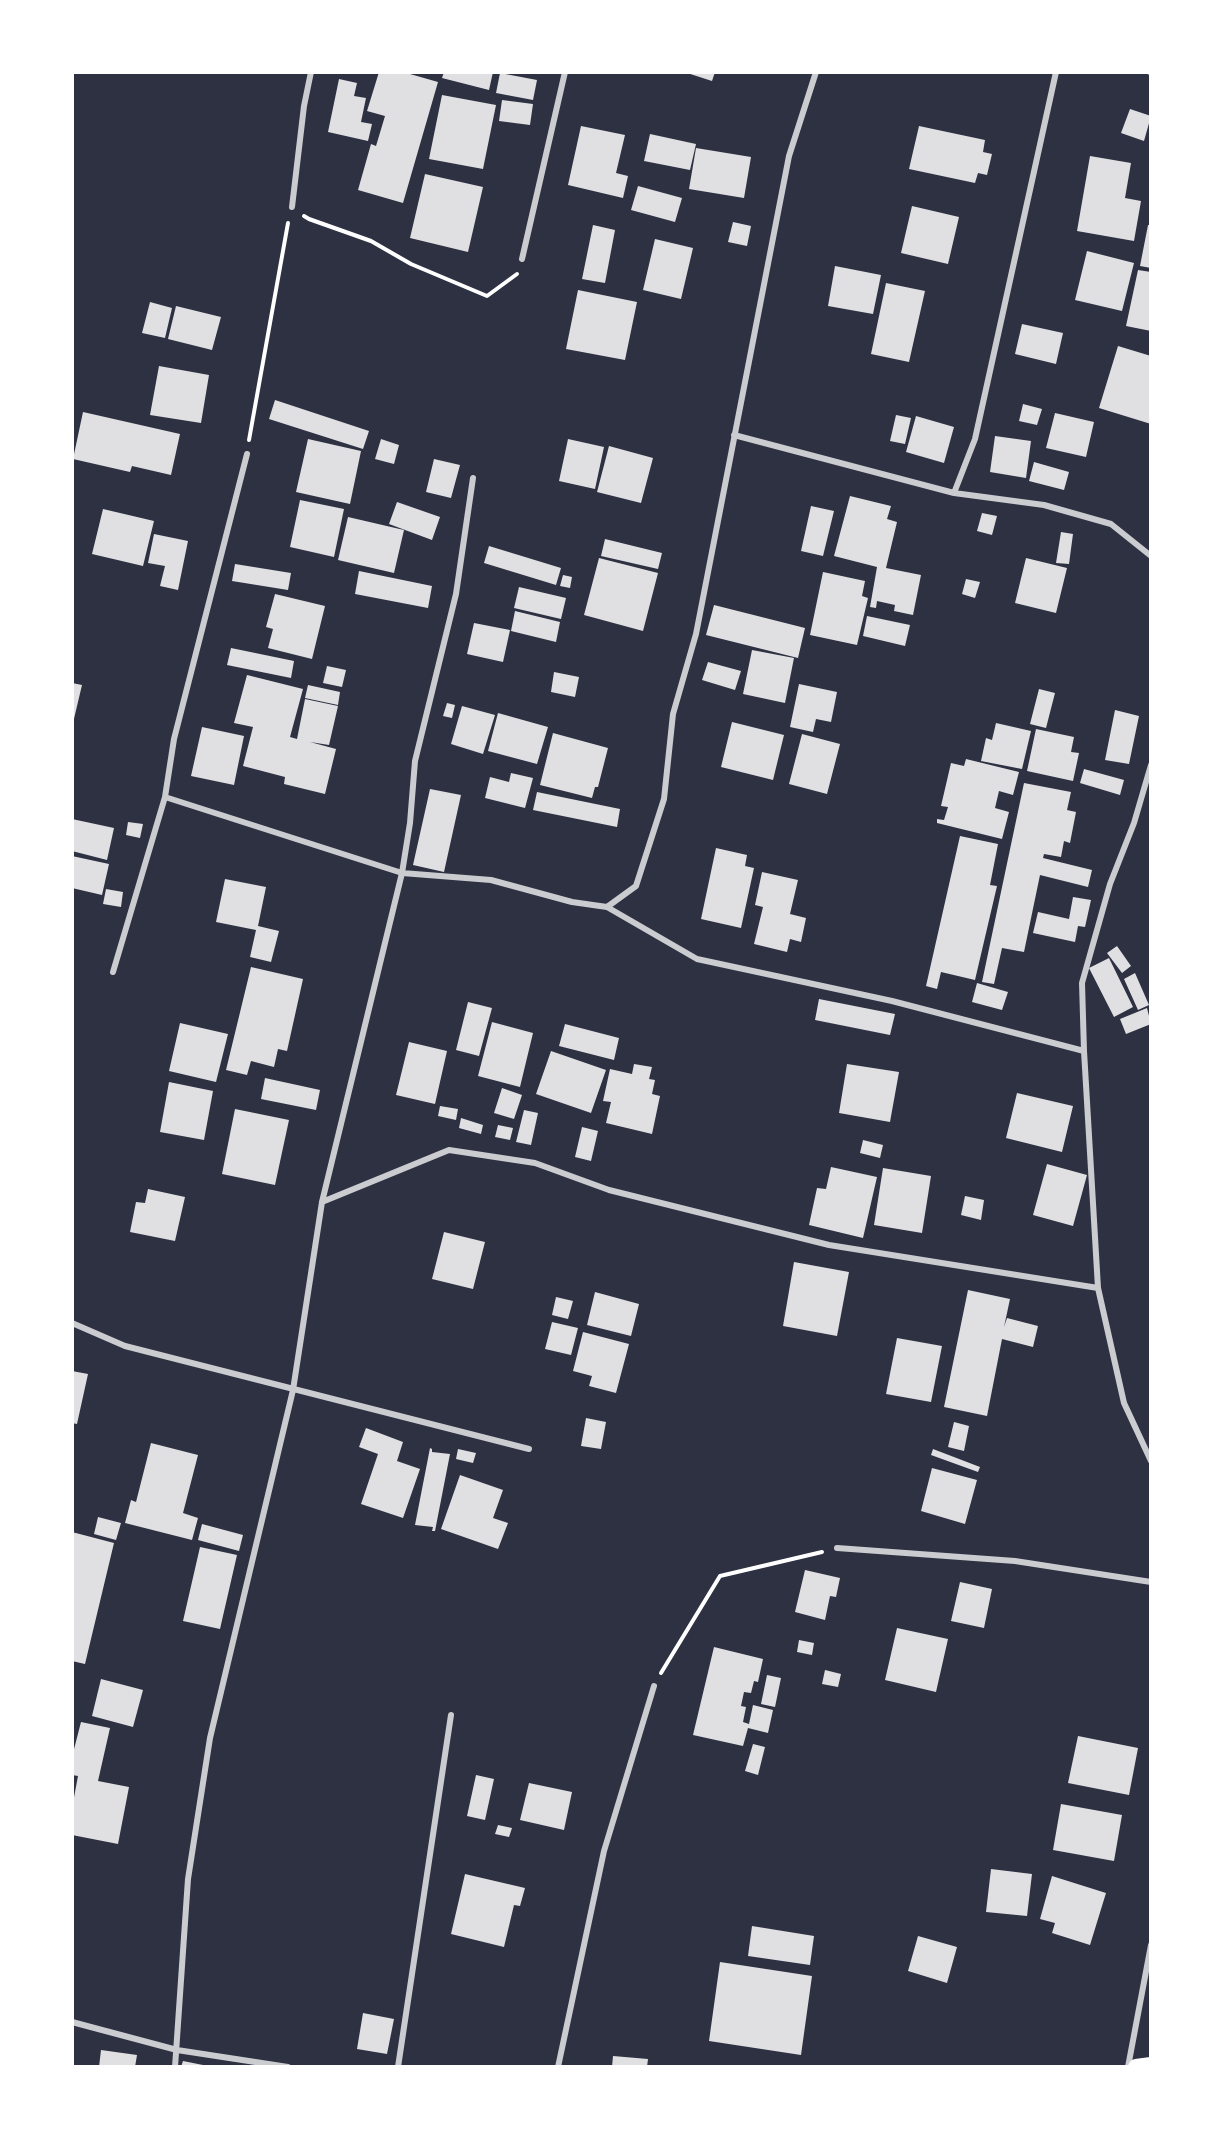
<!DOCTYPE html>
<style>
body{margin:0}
#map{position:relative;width:1223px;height:2139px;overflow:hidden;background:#2d3142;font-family:"Libre Baskerville",serif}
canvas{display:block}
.frame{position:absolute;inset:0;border:74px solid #fff;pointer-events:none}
</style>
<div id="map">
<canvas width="1223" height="2139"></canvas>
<div class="frame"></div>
</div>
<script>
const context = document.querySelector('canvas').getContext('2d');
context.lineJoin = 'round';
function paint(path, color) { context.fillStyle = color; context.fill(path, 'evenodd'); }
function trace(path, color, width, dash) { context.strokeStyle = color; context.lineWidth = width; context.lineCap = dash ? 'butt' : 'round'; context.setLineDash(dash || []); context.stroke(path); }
const building = new Path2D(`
 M379 72H403L438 82 403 203 358 190 371 144 376 146 385 116 367 111Z
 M444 72H493L489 90 442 78Z
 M684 72H715L712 81Z
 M500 73 537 80 533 100 496 93Z
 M339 79 357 83 354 96 366 98 361 122 372 124 368 141 328 132Z
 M442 95 496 105 483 169 429 159Z
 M502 100 533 104 530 125 499 121Z
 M1130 109 1151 116 1144 141 1121 133Z
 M581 126 625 135 616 173 628 176 623 198 568 185Z
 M919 126 985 140 983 152 992 154 987 175 978 173 975 183 909 169Z
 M650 134 696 144 690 170 644 161Z
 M696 148 751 157 744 198 689 189Z
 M1090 156 1131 163 1125 198 1141 201 1134 241 1077 231Z
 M425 174 483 187 468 252 410 238Z
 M638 186 682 198 675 222 631 210Z
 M912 206 959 217 948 264 901 253Z
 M733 222 751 226 747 246 728 242Z
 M593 225 615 230 605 283 582 279Z
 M1148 225H1151V268L1140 266Z
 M655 239 693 248 681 299 643 290Z
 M1087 251 1134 263 1122 311 1075 300Z
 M835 266 881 275 873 314 828 306Z
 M1138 270 1151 272V331L1126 326Z
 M886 283 925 291 909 362 871 354Z
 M578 290 637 302 625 360 566 349Z
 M150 302 172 308 165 338 142 333Z
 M176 306 221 317 212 350 168 339Z
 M1022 324 1063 333 1056 364 1015 354Z
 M1118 346 1151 356V424L1099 408Z
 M159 366 209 375 201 423 150 415Z
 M275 400 369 431 363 449 269 419Z
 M1023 404 1042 409 1037 425 1019 421Z
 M83 412 180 434 171 475 132 466 130 472 73 459Z
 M1055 413 1094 422 1086 457 1046 448Z
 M896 415 911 418 905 444 890 441Z
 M916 416 954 427 944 463 906 452Z
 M995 436 1031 441 1026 478 990 472Z
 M308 439 361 451 350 504 296 492Z
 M381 439 399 445 394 464 375 459Z
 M568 439 604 447 595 489 559 481Z
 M609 446 653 458 641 503 597 492Z
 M434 459 460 465 451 498 426 492Z
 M1034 462 1069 472 1064 490 1029 481Z
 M850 496 891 506 887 519 897 522 886 568 921 575 913 615 894 611 895 605 877 601 876 608 870 607 877 567 834 556Z
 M300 500 344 509 334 557 290 547Z
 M397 502 440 517 432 540 389 524Z
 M811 506 834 511 823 556 801 551Z
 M103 509 154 521 143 566 92 554Z
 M982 513 997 516 992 535 977 531Z
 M348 517 404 530 394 573 338 560Z
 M1061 532 1073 534 1069 564 1056 563Z
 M154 534 188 541 178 590 160 586 165 566 148 563Z
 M605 539 662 553 658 569 601 556Z
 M489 546 561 568 556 585 484 563Z
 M599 558 658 573 643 631 584 615Z
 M1026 558 1067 568 1056 613 1015 603Z
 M235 564 291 573 288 590 232 581Z
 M359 571 432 586 428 608 355 594Z
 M823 572 865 581 862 596 868 598 857 645 810 635Z
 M563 575 572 577 570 588 560 586Z
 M966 579 980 582 975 598 962 594Z
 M519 587 566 598 561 619 514 608Z
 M275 594 325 606 312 659 268 648 273 629 266 627Z
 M714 605 805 628 798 658 706 635Z
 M515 611 560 622 556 642 511 631Z
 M867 616 910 625 905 646 863 636Z
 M474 623 510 630 503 662 467 654Z
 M231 648 294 661 291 678 227 665Z
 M752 650 794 658 785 703 743 694Z
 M708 662 741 671 735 690 702 680Z
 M327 666 346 670 342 687 323 683Z
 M554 672 579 677 575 697 551 692Z
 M247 675 303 689 290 737 297 739 305 699 338 706 329 745 310 742 336 749 325 794 284 784 285 777 243 766 253 727 234 723Z
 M72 683 82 685 73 723H72Z
 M799 684 837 692 831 722 816 719 813 732 790 727Z
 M308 685 340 692 338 705 305 698Z
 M1039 689 1055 693 1046 728 1030 724Z
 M447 703 455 705 452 718 443 716Z
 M462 706 495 715 483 754 451 744Z
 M1115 710 1139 716 1129 764 1105 760Z
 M498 713 548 727 537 764 488 751Z
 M732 722 784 735 773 780 721 767Z
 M996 723 1031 731 1022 769 981 761 986 738 992 740Z
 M202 727 244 736 234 785 191 776Z
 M1036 729 1074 737 1071 752 1079 753 1073 781 1027 771Z
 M553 733 608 748 598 787H595L592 798 540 785Z
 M802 734 840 744 827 794 789 784Z
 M966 759 1019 772 1013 795 999 791 995 808 1009 812 1002 839 937 823V819L944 820 948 807 941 806 951 763 964 766Z
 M1084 769 1124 780 1120 795 1080 783Z
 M511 773 533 778 525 808 485 798 490 777 509 782Z
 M1024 783 1071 792 1067 810 1076 812 1070 843 1064 841 1061 857 1044 854 1043 858 1092 870 1088 887 1040 875 1024 952 1002 948 994 984 982 982Z
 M430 789 461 795 444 872 413 865Z
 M537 792 620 809 617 827 533 810Z
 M72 819 114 828 107 860 72 851Z
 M128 822 143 824 140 838 126 835Z
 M960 836 998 844 990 885 997 886 975 980 941 972 937 989 926 986Z
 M716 848 747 855 745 866 754 868 741 928 701 919Z
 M72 856 109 864 102 895 72 888Z
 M762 872 798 880 790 914 806 918 801 942 790 939 787 952 754 944 763 907 755 905Z
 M225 879 266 887 258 926 279 931 271 962 250 957 256 930 216 922Z
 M106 889 123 892 121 907 103 904Z
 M1073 897 1091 900 1085 927 1078 926 1075 942 1033 933 1038 912 1069 919Z
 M1117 946 1131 966 1122 973 1107 953Z
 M1109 958 1133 1007 1114 1017 1089 968Z
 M251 967 303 979 287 1051 278 1049 274 1067 251 1061 247 1075 226 1070Z
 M1135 973 1149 1005 1138 1010 1124 979Z
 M977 983 1008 992 1002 1010 972 1002Z
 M819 999 895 1014 890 1035 815 1020Z
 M468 1002 492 1008 479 1056 456 1050Z
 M1147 1008 1151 1024 1126 1034 1120 1019Z
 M492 1022 533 1033 520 1087 478 1076Z
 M180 1023 228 1034 216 1082 169 1071Z
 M565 1024 619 1038 614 1060 559 1046Z
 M409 1042 447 1051 435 1104 396 1095Z
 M551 1051 606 1070 591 1113 536 1094Z
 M634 1064 652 1067 649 1079 655 1080 652 1094 660 1096 652 1134 606 1123 611 1102 603 1101 610 1069 632 1074Z
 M847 1064 899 1072 890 1122 839 1113Z
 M265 1078 320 1090 316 1110 261 1099Z
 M169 1082 213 1091 204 1140 160 1132Z
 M502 1088 522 1095 514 1119 494 1113Z
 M1017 1093 1073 1106 1062 1152 1006 1138Z
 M440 1106 458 1109 456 1120 438 1116Z
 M235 1109 289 1120 275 1185 222 1174Z
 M524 1110 538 1113 531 1145 516 1142Z
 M461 1118 483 1125 481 1134 459 1128Z
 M498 1125 513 1128 510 1140 495 1137Z
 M582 1127 598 1131 591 1161 575 1157Z
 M863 1140 883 1145 880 1158 860 1153Z
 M1047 1164 1087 1175 1073 1226 1033 1215Z
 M831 1167 877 1177 863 1238 809 1225 817 1188 826 1189Z
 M883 1168 931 1176 922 1233 874 1225Z
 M148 1189 185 1197 175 1241 130 1232 136 1202 145 1203Z
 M965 1196 984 1200 981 1220 961 1215Z
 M444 1232 485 1242 473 1289 432 1279Z
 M794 1262 849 1272 837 1336 783 1326Z
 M968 1290 1010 1299 1004 1327 1007 1318 1038 1326 1033 1347 1002 1339 987 1416 944 1407Z
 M595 1292 639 1304 631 1336 587 1325Z
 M556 1297 573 1301 568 1319 552 1315Z
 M552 1322 578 1328 571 1355 545 1349Z
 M583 1332 629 1344 616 1393 589 1386 592 1376 573 1371Z
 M897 1338 942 1346 931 1402 886 1394Z
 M72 1371 88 1374 77 1424 72 1423Z
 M586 1418 606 1422 601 1449 581 1446Z
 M954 1422 969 1426 964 1451 948 1447Z
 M366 1428 403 1442 397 1461 420 1469 403 1518 361 1504 378 1454 359 1447Z
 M151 1443 198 1455 183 1513 198 1518 192 1540 125 1523 131 1500 136 1502Z
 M430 1448 432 1449V1452L450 1454 435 1531H432L433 1527 415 1525Z
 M458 1449 476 1453 473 1463 456 1459Z
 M933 1449 980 1467 978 1472 931 1455Z
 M932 1468 977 1480 965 1524 921 1511Z
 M460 1475 503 1490 493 1518 508 1523 498 1549 441 1529Z
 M98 1517 121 1523 116 1540 94 1534Z
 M202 1524 243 1535 239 1551 198 1540Z
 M72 1532 114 1543 85 1664 72 1661Z
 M200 1547 237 1555 220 1629 183 1621Z
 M805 1570 840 1578 836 1597 830 1596 825 1620 795 1612Z
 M960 1582 992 1589 984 1628 951 1621Z
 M897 1628 948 1639 936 1692 885 1680Z
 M799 1640 814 1643 812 1655 797 1652Z
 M714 1647 763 1659 758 1682 754 1681 751 1693 744 1692 741 1706 746 1707 743 1722 749 1724 753 1705 773 1710 768 1733 748 1728 743 1746 693 1735Z
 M825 1670 841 1674 838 1687 822 1684Z
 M767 1675 781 1678 775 1707 761 1704Z
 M101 1679 143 1690 133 1727 92 1716Z
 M81 1722 110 1728 98 1781 129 1787 118 1844 72 1835V1808L78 1776 72 1775V1757Z
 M1078 1736 1138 1748 1129 1795 1068 1783Z
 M753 1744 765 1747 758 1775 745 1771Z
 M476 1775 494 1779 485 1820 467 1816Z
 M529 1783 572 1792 564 1830 520 1820Z
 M1061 1804 1122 1815 1114 1861 1053 1850Z
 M498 1825 512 1828 509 1837 495 1834Z
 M991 1869 1032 1874 1027 1916 986 1912Z
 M465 1874 525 1888 520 1906 514 1905 504 1947 451 1934Z
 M1052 1876 1106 1893 1090 1945 1052 1933 1055 1923 1040 1919Z
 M752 1926 814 1936 810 1965 748 1956Z
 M918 1936 957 1947 947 1983 908 1971Z
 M720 1962 812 1976 801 2055 709 2041Z
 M363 2013 394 2019 387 2054 357 2049Z
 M101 2050 137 2055 135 2067H99Z
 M613 2056 648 2059 647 2067H612Z
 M183 2061 208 2066V2067H181Z`);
const path = new Path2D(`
 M304 216 309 219 371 241 411 264 487 296 517 274
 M249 440 288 223
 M661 1673 720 1576 822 1552`);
const minor = new Path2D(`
 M1150 72H1151
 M292 207 304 106 311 72
 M522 259 565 72
 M734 435 954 493 1044 505 1111 524 1151 556
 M247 454 174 739 165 797 402 873 410 823 415 761 456 594 473 478
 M954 493 975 439 1056 72
 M1151 765 1134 823 1110 884 1082 983 1084 1051 1098 1288 1124 1403 1151 1461
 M607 907 697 959 892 1001 1084 1051
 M113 972 165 797
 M322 1202 449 1150 535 1163 609 1190 829 1245 1098 1288
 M72 1323 125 1346 529 1449
 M837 1548 1015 1561 1151 1582
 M72 2022 177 2050 288 2067
 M175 2067 188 1879 210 1738 293 1390 322 1202 402 873 491 880 572 902 607 907 636 886 664 799 673 714 696 634 789 156 816 72
 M398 2067 451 1715
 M558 2067 604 1851 654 1686
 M1128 2067 1151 1945`);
const trunk = new Path2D(`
 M1136 2067 1151 2065`);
paint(building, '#e0e0e3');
trace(path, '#fff', 4);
trace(minor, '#caccd0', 6);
trace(trunk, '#fff', 16);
</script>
